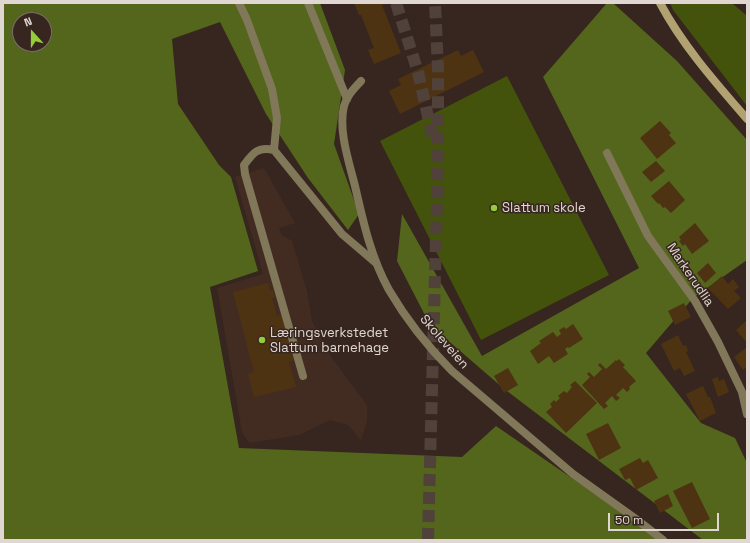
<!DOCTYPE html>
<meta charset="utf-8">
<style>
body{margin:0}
#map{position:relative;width:750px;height:543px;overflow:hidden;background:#36261f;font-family:"Space Grotesk",sans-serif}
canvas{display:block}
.frame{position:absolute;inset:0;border:4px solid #e1d7d2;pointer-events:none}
.north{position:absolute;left:12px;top:12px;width:40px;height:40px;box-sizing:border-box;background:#36261f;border:1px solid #7a6d67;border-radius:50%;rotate:339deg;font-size:11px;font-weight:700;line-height:16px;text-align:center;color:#e1d7d2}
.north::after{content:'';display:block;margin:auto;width:14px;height:18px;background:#95cc3b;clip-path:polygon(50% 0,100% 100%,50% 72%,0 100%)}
.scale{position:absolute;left:608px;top:513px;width:111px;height:18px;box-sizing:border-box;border:2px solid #e1d7d2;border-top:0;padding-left:5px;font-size:12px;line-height:14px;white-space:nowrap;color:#e1d7d2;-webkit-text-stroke:3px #36261f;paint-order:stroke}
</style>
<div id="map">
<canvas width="750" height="543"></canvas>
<div class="frame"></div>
<div class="north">N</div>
<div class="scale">50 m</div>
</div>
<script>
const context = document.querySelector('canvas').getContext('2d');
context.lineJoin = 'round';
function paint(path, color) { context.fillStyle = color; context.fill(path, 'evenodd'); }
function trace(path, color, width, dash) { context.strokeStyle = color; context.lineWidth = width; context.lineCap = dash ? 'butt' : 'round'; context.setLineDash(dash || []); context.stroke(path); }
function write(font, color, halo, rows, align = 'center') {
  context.font = font + ' "Space Grotesk",sans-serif'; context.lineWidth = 3; context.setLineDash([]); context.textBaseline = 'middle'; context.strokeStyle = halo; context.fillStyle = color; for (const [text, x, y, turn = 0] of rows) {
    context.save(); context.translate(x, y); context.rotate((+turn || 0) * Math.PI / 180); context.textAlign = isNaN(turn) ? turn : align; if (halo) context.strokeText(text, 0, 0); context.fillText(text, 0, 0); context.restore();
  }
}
const built = new Path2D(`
 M264 168 295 223 279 228 282 235 292 241 307 291 312 321 332 358 367 405V421L361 440 348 425 330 420 299 435 249 443 242 432 217 288 263 274 235 177Z`);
const green = new Path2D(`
 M670 3H732L747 16V106L673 10Z
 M507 76 609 275 481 340 380 141Z`);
const forest = new Path2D(`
 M3 3H320L345 70 334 144 359 214 348 230 308 178 266 114 220 22 172 39 178 104 219 165 231 177 258 271 210 287 239 448 462 457 496 426 662 540H3ZM20 20H44V44H20Z
 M607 3H613L677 61 747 140V260L693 298 646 353 701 423 735 438 747 463V540H703L503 388 430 325 397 261 402 214 482 356 639 268 543 77Z`);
const building = new Path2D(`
 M354 3H388L382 5 401 53 374 64 368 50 374 48 361 15H359Z
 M458 50 461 56 473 50 484 72 400 114 389 91 401 85 398 79Z
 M660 121 671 133 669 135 676 143 657 159 640 138Z
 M656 161 665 171 651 182 642 172Z
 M669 181 685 200 671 213 665 207 663 208 659 203 658 204 651 196Z
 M695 223 709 241 692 254 685 244 683 246 679 241 681 240 679 237Z
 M708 263 716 273 705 283 697 273Z
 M722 276 728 284 733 279 739 287 734 291 741 298 728 309 708 288Z
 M268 283 270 291 273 290 275 297 272 298 277 316 282 314 294 360 289 362 296 387 254 397 248 374 254 372 233 292Z
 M684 303 691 317 675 325 668 311Z
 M747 320V343L736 330Z
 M573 324 583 339 569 348 568 347 565 349 568 354 554 363 549 356 538 364 530 351 541 343 539 341 553 332 557 337 561 334 559 330 564 327 566 329Z
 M678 335 683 346 686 345 688 351 686 352 695 371 684 376 680 368 674 371 661 344Z
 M747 347V367L743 370 734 357Z
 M619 359 625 365 623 367 636 381 629 387 630 389 627 392 623 388 616 395 620 398 616 401 612 396 605 403 608 406 604 409 582 385 590 377 587 374 589 372 594 377 602 369 598 365 600 363 606 369 616 360 617 361Z
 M508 368 518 385 504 393 494 376Z
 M718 377 719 381 724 379 729 392 718 397 712 379Z
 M575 381 597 403 566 433 546 412 552 407 550 404 554 400 556 402 560 398 558 396 564 391 567 393 572 387 570 385Z
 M703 386 708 397H710L716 413 700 421 686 394Z
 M608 423 621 448 599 460 586 434Z
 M640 458 643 463 648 460 658 478 636 490 630 478 625 480 619 469Z
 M692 482 710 519 692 528 673 491Z
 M668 494 673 506 660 513 654 501Z`);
const highwayTunnel = new Path2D(`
 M396 3 418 72 433 139
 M428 540 438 161V69L435 3`);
const lane = new Path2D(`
 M239 3 247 20 272 89 277 118 274 150
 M308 3 347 99
 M303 376 245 174 244 165C253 153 258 146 274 150L342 234 376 263`);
const street = new Path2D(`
 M361 81C354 89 347 95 344 106 338 130 349 162 355 186 363 221 371 258 389 290 406 319 428 347 452 371L573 474 636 519 663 540
 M607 153 648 236 695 301 718 342 742 392 747 414`);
const secondary = new Path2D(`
 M660 3C683 46 715 82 747 119`);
const markers = [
 [494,208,4,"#95cc3b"],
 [262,340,4,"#95cc3b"]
];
const poiNames = [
 ["Slattum skole",502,208],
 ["Læringsverkstedet",270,333],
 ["Slattum barnehage",270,348]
];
const streetNames = [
 ["Markerudlia",690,275,56],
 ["Skoleveien",444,342,49]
];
paint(built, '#422c22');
paint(green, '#43530b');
paint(forest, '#54651c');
paint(building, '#4e3313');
trace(highwayTunnel, '#50413a', 12, [12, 6]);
trace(lane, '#817759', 8);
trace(street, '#817759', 8);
trace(secondary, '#b2a272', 8);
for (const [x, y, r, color] of markers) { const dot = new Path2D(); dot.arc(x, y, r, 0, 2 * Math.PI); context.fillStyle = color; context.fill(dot); trace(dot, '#36261f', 1.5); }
write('13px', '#e1d7d2', '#36261f', poiNames, 'left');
write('13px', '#e1d7d2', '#36261f', streetNames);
</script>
